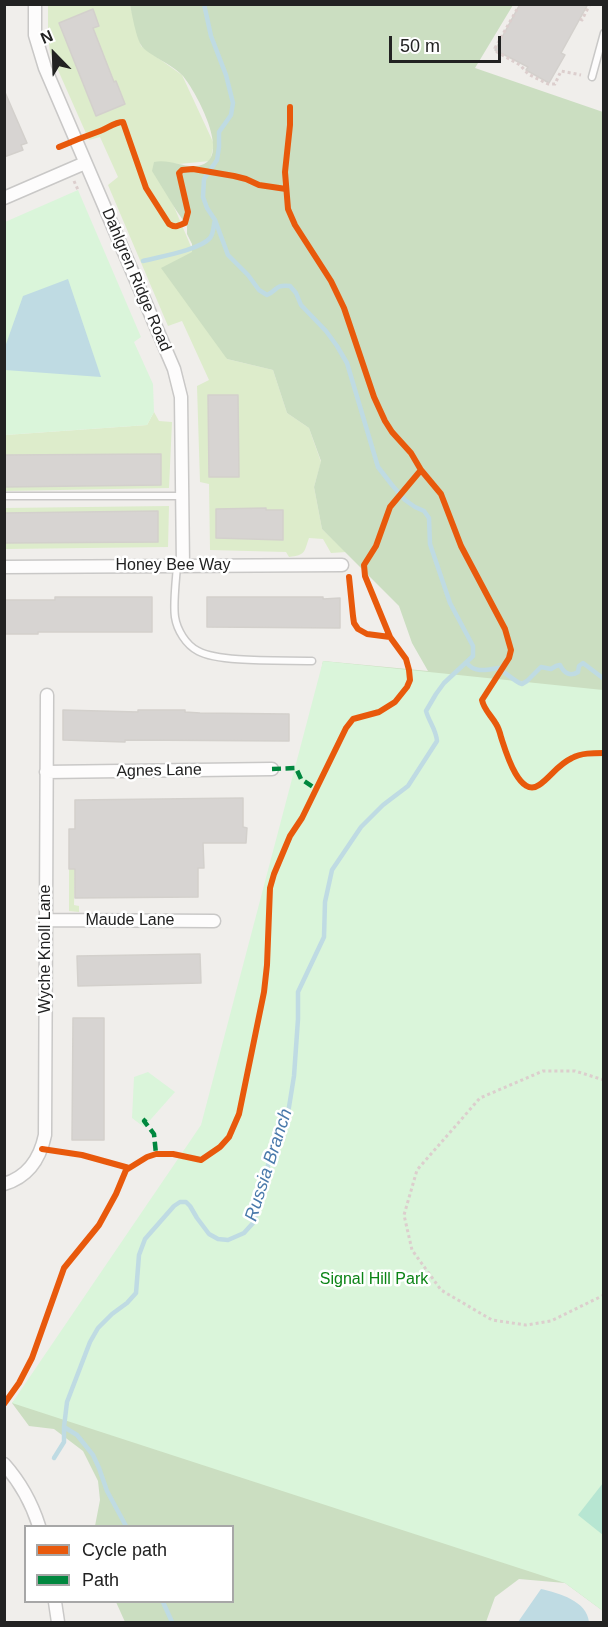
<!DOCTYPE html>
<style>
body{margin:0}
#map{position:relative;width:608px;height:1627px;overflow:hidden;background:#f0eeeb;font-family:Helvetica,sans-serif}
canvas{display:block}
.frame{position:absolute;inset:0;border:6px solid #222;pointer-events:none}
.legend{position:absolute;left:24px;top:1525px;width:210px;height:78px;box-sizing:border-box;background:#fff;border:2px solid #a7a7a7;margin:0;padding:8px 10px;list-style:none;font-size:18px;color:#222}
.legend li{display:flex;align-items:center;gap:12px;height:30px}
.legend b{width:30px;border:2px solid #a7a7a7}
.north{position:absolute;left:24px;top:24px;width:60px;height:60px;-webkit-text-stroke:4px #fff;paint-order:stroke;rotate:337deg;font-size:16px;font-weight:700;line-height:24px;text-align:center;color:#222}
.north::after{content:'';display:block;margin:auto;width:21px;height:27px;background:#222;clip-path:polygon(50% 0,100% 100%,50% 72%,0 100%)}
.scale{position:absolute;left:389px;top:36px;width:112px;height:27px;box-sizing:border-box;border:3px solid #222;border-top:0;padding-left:8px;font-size:18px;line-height:21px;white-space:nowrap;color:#222;-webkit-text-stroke:4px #fff;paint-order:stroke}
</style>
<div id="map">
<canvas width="608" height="1627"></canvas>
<div class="frame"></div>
<ul class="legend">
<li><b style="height:8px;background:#e8590c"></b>Cycle path</li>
<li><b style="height:8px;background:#00873e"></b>Path</li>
</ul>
<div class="north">N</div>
<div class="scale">50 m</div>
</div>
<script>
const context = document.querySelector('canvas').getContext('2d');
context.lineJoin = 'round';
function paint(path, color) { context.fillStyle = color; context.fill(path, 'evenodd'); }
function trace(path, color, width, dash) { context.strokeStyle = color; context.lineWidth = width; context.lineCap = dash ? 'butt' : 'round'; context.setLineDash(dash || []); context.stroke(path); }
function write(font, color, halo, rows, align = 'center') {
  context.font = font + ' Helvetica,sans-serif'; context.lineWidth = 5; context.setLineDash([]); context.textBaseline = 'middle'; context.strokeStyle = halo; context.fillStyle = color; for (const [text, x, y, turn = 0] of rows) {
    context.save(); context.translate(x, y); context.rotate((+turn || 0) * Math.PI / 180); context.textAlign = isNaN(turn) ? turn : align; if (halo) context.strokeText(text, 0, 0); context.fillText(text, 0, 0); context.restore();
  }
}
const grass = new Path2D(`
 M48 5H130L141 46 182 75 214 144 210 161 179 164 155 162 195 256 227 359 273 370 287 413 309 428 321 462 314 487 322 529 346 552 331 553 323 539 309 538C304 552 306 555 289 557L286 552 210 550 209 484 200 482 197 386 209 380 182 321 168 326 108 185 118 177 100 137 89 140 50 52 48 36Z
 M154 412 159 421 172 422 169 488 5 491V435L147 425Z
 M169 506 168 547 5 549 4 508Z
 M69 869H75L74 905 79 906V912L69 911Z`);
const forest = new Path2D(`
 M130 5H513L475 68 603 112V1611L565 1583 519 1579 495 1597 486 1622H125L116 1602H232V1526H95L100 1500 98 1481 83 1451 54 1429 29 1426 12 1403 154 1244 216 1204 323 661 428 671 412 643 399 606 322 529 314 487 321 461 309 428 287 413 273 370 227 359 161 268 192 252V244L187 234V226L176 210 152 171 154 162C171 158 188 171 204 164 230 153 194 88 182 75 172 64 146 54 141 45 136 37 132 14 130 5Z`);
const park = new Path2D(`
 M78 190 141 337 134 342 153 384 154 412 147 425 5 435V222Z
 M323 661 603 690V1611L565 1583 12 1403 201 1125Z
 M148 1072 175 1092 144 1127 132 1118 134 1077Z`);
const pitch = new Path2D(`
 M603 1483V1535L578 1515Z`);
const water = new Path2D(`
 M68 279 101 377 5 370V347L23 296Z
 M541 1589C559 1593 587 1601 589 1622H518Z`);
const stream = new Path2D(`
 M143 261C158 257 200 250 210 238 214 233 213 226 215 220
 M467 663C474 673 486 670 498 668 505 672 515 682 522 684L527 681 541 667 551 669 556 666 560 665C564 673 570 677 578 672L579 666 583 663 604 679
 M64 1427 77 1435 93 1455 99 1468 107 1491 126 1526
 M54 1458 64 1442V1427L67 1402 90 1342 98 1328 112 1314 127 1303 136 1293 139 1255 145 1239 174 1206 180 1202H186L190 1206 197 1218 209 1234 218 1239 228 1240 244 1233 253 1223 266 1186 268 1165 282 1136 289 1107 294 1076 298 1019V992L324 937 325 902 332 870 361 827 383 805 408 786 437 741C436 729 429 722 426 711L436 694 444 683 473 656V646L450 603 430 544 429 518 424 511 415 507 405 500 392 485 378 467 347 363 337 346 326 331 301 305 296 293 290 286C275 284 277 291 267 295L259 290 248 275 228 255 215 220 207 208 203 197 204 179 217 160 219 147V132L231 115 233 103 226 75 211 36 204 4
 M163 1602 172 1622`);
const building = new Path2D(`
 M520 4H588L561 53 565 55 549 83 526 70 528 67 495 50Z
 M93 9 99 26 93 28 114 82 116 81 125 104 96 116 59 23Z
 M4 90 27 143 21 145 23 150 4 157Z
 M208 395H238L239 477H209Z
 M161 454V485L4 487V455Z
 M266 508V510H283V540L216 538V509Z
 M158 511V542L4 543V513Z
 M55 597H152V632H38V634H4V600H55Z
 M207 597H323V599L340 598V628L207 627Z
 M63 710 138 712V710H185V712L200 713 289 714V741L125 740V742L63 740Z
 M243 798V827L247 828 246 843H203L204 868H198V897L75 898V869H69V829H75V800Z
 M200 954 201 983 78 986 77 956Z
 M73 1018H104V1140H72Z`);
const path = new Path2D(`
 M520 4 495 48 497 52 520 65 528 74 548 84H555L561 71 581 75
 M580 19 582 20 590 4
 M74 181 78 190
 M604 1080 575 1071H543L480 1098 417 1170 404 1215 412 1250 441 1290 492 1320 526 1325 551 1321 604 1295`);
const service = new Path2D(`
 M592 77 604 33
 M4 496H182
 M177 566C176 580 173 604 175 617 177 630 186 645 198 651 220 663 284 660 312 661`);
const minor = new Path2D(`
 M35 4V35L45 68 174 369 181 397 183 566
 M4 198 85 163
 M4 567 342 565
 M46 772 272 769
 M46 920 214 921
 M4 1184C28 1177 40 1159 45 1135L47 695
 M4 1464C20 1482 32 1504 39 1526
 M55 1602 58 1622`);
const quiet = new Path2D(`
 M272 769 296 768 301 779 316 789
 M146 1119 144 1121 154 1134 156 1154`);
const cycleway = new Path2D(`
 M290 107V125L285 172 288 209 295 225 331 281 344 308 374 397 385 421 392 432 411 453 421 470
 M59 147C73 141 86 136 100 131 108 128 115 122 123 122L146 188 169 224C175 228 178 226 185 223L188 212 179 173 182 170 193 169 234 176 246 179 259 185 286 189
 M349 577 353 616 354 623 358 629 367 634 390 637
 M42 1149 82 1155 129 1168
 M4 1404 19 1383 32 1358 64 1268 99 1225 116 1194 126 1170 147 1157 156 1154H173L201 1160 220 1147 229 1137 239 1114 264 992 267 965 270 888 274 874 290 836 302 818 346 728 353 719 379 712 395 702 407 687 410 680 409 670 406 659 390 637 365 576 364 565 376 546 390 507 421 470 441 494 461 546 505 629 511 650 509 658 482 700C484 710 491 715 496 724 498 727 500 733 501 737 505 749 519 799 539 785 551 777 557 765 572 758 581 753 593 753 604 753`);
const streetNames = [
 ["Dahlgren Ridge Road",136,280,67],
 ["Honey Bee Way",173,566],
 ["Agnes Lane",159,771,-1],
 ["Maude Lane",130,921],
 ["Wyche Knoll Lane",46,949,-90]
];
const parkNames = [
 ["Signal Hill Park",374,1280]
];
const waterNames = [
 ["Russia Branch",269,1165,-72]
];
paint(grass, '#ddeccb');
paint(forest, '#cbdec1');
paint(park, '#daf5da');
paint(pitch, '#b7e6d2');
paint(water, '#bfdbe3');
trace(stream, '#bfdbe3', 4.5);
paint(building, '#d7d4d2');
trace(building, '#d3d0cc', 1.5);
trace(service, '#c9c8c7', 9);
trace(minor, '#c9c8c7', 15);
trace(path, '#dccecd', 3, [3, 3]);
trace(service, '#fdfcfc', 6);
trace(minor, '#fdfcfc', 12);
trace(quiet, '#00873e', 4.5, [9, 4.5]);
trace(cycleway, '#e8590c', 6);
write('16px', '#222', '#fff', streetNames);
write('16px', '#0c8416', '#fff', parkNames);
write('italic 18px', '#4a7aab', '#fff', waterNames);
</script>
